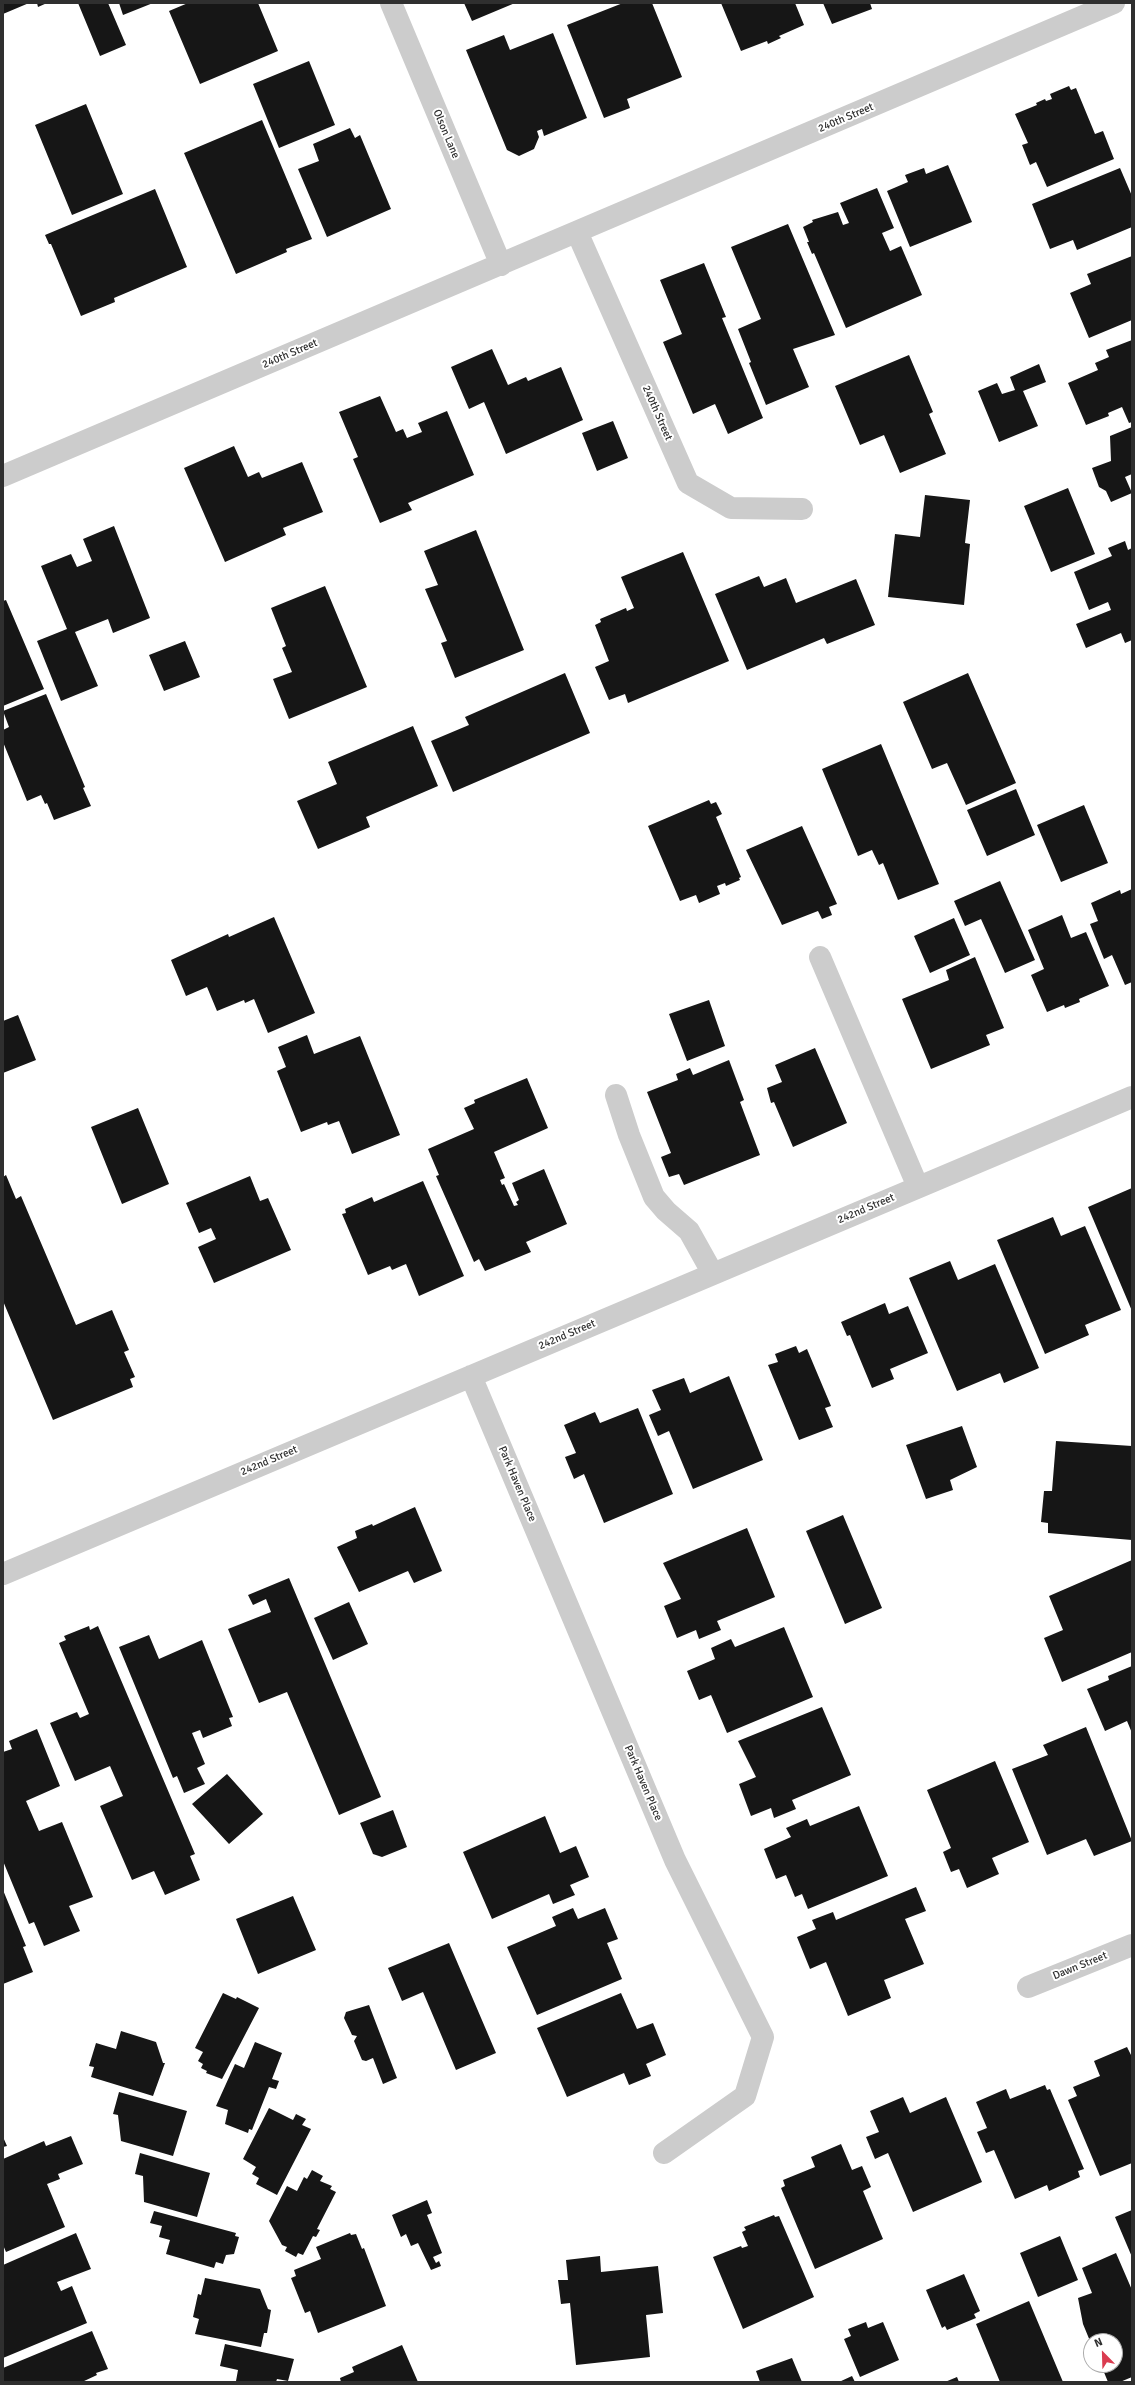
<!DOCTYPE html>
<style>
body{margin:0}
#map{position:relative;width:1135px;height:2385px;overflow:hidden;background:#fff;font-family:Signika,sans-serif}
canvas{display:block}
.frame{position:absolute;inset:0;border:4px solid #2f2f2f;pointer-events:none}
.north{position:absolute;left:1083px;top:2333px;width:40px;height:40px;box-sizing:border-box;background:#fff;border:1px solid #acacac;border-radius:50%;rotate:337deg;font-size:11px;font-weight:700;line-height:16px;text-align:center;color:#2f2f2f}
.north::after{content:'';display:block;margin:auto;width:14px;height:18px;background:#da3c50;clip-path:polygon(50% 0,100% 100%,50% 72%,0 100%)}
</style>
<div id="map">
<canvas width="1135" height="2385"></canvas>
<div class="frame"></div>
<div class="north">N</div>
</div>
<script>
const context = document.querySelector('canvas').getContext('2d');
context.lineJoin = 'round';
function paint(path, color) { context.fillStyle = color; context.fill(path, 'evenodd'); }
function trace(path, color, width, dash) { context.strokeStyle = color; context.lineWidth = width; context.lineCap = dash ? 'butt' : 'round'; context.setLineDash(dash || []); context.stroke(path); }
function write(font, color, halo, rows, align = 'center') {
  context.font = font + ' Signika,sans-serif'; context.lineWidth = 4; context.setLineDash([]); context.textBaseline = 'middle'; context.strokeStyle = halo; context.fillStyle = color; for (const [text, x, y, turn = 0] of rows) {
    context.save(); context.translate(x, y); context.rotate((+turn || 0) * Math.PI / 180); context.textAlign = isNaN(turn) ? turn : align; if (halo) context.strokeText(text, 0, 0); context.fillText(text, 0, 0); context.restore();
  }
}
const building = new Path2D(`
 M3 3H29L3 14Z
 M37 3H47L38 7Z
 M78 3H108L126 45 100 56Z
 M119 3H153L123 15Z
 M188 3H258L278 51 200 84 169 11Z
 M464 3H515L472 21Z
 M623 3H652L682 77 627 99 630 108 604 118 567 25Z
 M721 3H795L804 25 779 36 781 38 768 44 767 41 741 51Z
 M823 3H870L872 9 832 24Z
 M553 33 587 118 544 136 542 129 537 131 539 137 534 149 519 156 507 150 466 50 504 35 510 50Z
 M309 61 335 125 279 148 253 84Z
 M1069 86 1071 90 1076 88 1095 134 1103 131 1114 159 1047 187 1036 162 1030 165 1022 145 1028 143 1015 114 1037 105 1036 103 1045 99 1046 101 1052 99 1050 94Z
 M86 104 123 194 72 215 35 125Z
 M262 120 312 239 286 249 287 252 236 274 184 153Z
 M350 128 355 138 360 135 391 209 327 237 298 169 319 161 313 144Z
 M948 165 972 222 910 247 887 191 908 182 905 175 924 168 926 174Z
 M1120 168 1132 196V227L1077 250 1073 240 1050 249 1032 204Z
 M877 188 894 228 882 233 890 251 901 246 922 295 846 328 814 253 812 254 807 242H809L803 227 813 222 812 220 838 212 843 225 849 223 840 203Z
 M155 189 187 267 114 298 115 302 81 316 51 244H49L45 235Z
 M788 224 835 335 793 349 809 387 766 405 749 363 751 362 738 329 761 319 731 247Z
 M1132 256V320L1089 338 1070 293 1091 284 1087 274Z
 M704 263 726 317 722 318 763 418 728 434 715 404 693 414 663 342 682 334 660 280Z
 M1132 340V422L1129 423 1122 407 1108 413 1109 416 1086 425 1068 383 1098 370 1095 363 1109 357 1106 350Z
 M492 349 508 385 526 377 528 381 561 367 583 420 506 454 484 402 469 409 451 367Z
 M909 355 933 412 929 414 946 454 900 473 884 435 860 445 835 386Z
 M1039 364 1046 382 1023 391 1038 426 999 442 978 391 997 383 1002 394 1015 390 1010 377Z
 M380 396 396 432 403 429 407 438 422 432 418 423 447 411 474 475 408 503 412 510 380 523 353 459 358 457 339 412Z
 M613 421 628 458 597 471 582 433Z
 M1132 427V474L1125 477 1132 493 1111 502 1106 491 1099 487 1092 468 1111 461 1110 436Z
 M234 446 248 477 259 472 262 478 302 462 323 512 283 528 286 535 225 562 184 468Z
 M1068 488 1095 554 1051 572 1024 506Z
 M925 495 970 500 965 543 970 544 964 605 888 597 895 534 920 537Z
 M114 526 150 618 113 633 108 619 75 632 98 686 61 701 37 641 67 629 41 566 71 554 77 567 92 561 83 539Z
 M476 530 524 650 455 678 441 643 447 641 425 589 438 585 424 551Z
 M1125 541 1128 550 1132 548V640L1125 643 1121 633 1086 648 1076 624 1111 610 1108 602 1089 610 1074 572 1112 556 1108 548Z
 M683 552 729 661 628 703 625 694 609 700 595 667 609 661 595 625 601 622 600 619 626 608 627 611 634 608 621 577Z
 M759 576 764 587 786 578 796 603 856 579 875 625 827 644 824 638 747 670 715 594Z
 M325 586 367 687 289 719 273 679 292 672 282 648 286 646 271 608Z
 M6 600 44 689 3 706V601Z
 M185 641 200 677 164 691 149 655Z
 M565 673 590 733 453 792 431 741 469 725 465 717Z
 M968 673 1016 783 966 805 947 763 932 769 903 702Z
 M46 694 85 787 83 788 91 806 54 820 47 803 45 804 41 795 27 801 3 742V730L9 727 3 711Z
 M413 726 438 786 366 817 370 827 318 849 297 801 337 784 328 762Z
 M881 744 939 884 898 900 883 863 879 865 872 850 858 856 822 769Z
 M1016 789 1035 835 987 856 967 810Z
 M709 800 711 804 716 802 722 814 716 817 741 877 739 878 740 880 726 886 725 883 717 886 720 894 699 903 696 895 680 901 648 826Z
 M1084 805 1108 863 1061 882 1037 825Z
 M802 826 837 904 829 907 832 915 822 919 818 911 782 925 746 850Z
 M1000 881 1035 960 1005 973 981 919 965 926 954 901Z
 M1132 889V982L1125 985 1112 955 1104 959 1090 924 1098 921 1091 903 1120 890 1121 894Z
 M1062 915 1071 938 1086 932 1109 986 1079 999 1080 1002 1065 1008 1064 1005 1047 1012 1031 975 1044 969 1028 930Z
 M274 917 315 1013 268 1033 254 999 245 1003 244 1000 217 1011 207 987 186 996 171 960 228 934 229 937Z
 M954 918 970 955 930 973 914 936Z
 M975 957 1004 1028 986 1035 990 1045 931 1069 902 999 949 980 946 970Z
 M709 1000 725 1046 687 1061 669 1014Z
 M18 1015 36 1060 3 1073V1021Z
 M307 1035 314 1054 360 1036 400 1135 352 1154 339 1121 328 1125 327 1122 301 1132 277 1071 286 1067 278 1047Z
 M815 1048 847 1123 793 1147 774 1102 771 1103 767 1088 782 1082 775 1065Z
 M729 1060 744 1100 740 1102 760 1155 684 1185 679 1174 669 1177 661 1157 671 1153 647 1092 678 1080 676 1074 690 1068 693 1075Z
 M527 1078 548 1128 494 1152 505 1178 500 1180 502 1185 504 1184 514 1206 518 1205 516 1202 519 1200 512 1183 544 1169 567 1224 526 1242 531 1252 485 1271 479 1259 474 1262 436 1176 439 1175 428 1149 474 1129 464 1108 475 1103 474 1100Z
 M138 1108 169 1184 122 1204 91 1127Z
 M6 1175 16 1199 21 1196 76 1325 112 1310 129 1350 124 1352 135 1377 130 1379 133 1387 53 1420 3 1301V1177Z
 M250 1176 260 1201 268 1198 291 1250 214 1283 198 1247 216 1239 211 1228 199 1233 186 1203Z
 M423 1181 464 1276 419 1296 406 1264 392 1270 390 1266 368 1275 342 1214 346 1213 345 1209 372 1197 374 1202Z
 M1132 1188V1311L1088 1207Z
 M1053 1217 1061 1236 1085 1226 1121 1310 1085 1325 1089 1335 1045 1354 997 1240Z
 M950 1261 958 1280 995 1264 1039 1368 1004 1383 1000 1373 957 1391 909 1278Z
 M885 1303 889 1314 908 1306 928 1353 890 1369 894 1379 872 1388 850 1335 847 1336 841 1322Z
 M796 1346 799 1353 807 1349 831 1406 825 1408 833 1427 799 1440 768 1365 778 1362 775 1354Z
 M729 1376 763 1460 693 1489 669 1431 658 1436 649 1415 661 1410 652 1390 684 1378 690 1393Z
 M638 1408 673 1494 604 1523 584 1474 574 1479 565 1457 576 1453 564 1425 595 1412 600 1423Z
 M962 1426 977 1467 950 1480 953 1490 926 1499 906 1445Z
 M1056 1441 1132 1446V1540L1048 1533V1523L1041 1522 1044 1491H1052Z
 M415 1507 442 1571 414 1583 408 1571 359 1592 337 1547 357 1538 355 1531 372 1524 373 1526Z
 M843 1515 882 1608 845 1624 806 1531Z
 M747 1528 775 1597 717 1621 721 1630 699 1639 696 1630 677 1638 664 1606 681 1599 663 1563Z
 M1132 1560V1652L1062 1682 1044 1638 1063 1630 1049 1596Z
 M289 1578 381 1797 339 1815 287 1692 259 1703 228 1629 271 1612 266 1599 253 1605 248 1595Z
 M349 1602 368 1644 333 1660 314 1618Z
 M89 1626 90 1630 98 1626 195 1854 190 1856 200 1880 165 1895 154 1871 132 1880 100 1806 123 1796 110 1766 75 1781 50 1723 77 1712 80 1718 89 1714 59 1643 66 1640 64 1636Z
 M784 1627 813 1697 727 1733 711 1695 699 1700 687 1671 715 1659 711 1648 731 1639 735 1647Z
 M149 1635 159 1659 202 1640 233 1717 229 1718 232 1726 203 1738 200 1730 192 1733 205 1764 197 1768 205 1784 184 1793 177 1776 173 1778 119 1647Z
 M1132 1666V1733L1127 1721 1105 1731 1087 1689 1109 1680 1108 1676Z
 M822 1707 851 1775 792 1800 796 1809 774 1818 771 1808 751 1816 739 1784 756 1777 738 1741Z
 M1086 1727 1132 1841 1094 1856 1086 1839 1047 1855 1012 1769 1048 1755 1043 1745Z
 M37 1729 60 1786 26 1801 39 1831 62 1822 93 1897 69 1906 80 1931 44 1946 34 1922 29 1924 3 1861V1752L12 1749 9 1741Z
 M995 1761 1029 1842 992 1858 999 1874 967 1888 959 1869 951 1872 943 1852 951 1848 927 1790Z
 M227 1774 263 1814 229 1844 192 1804Z
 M859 1806 888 1876 808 1909 802 1894 795 1897 786 1875 776 1879 764 1849 791 1837 786 1828 807 1819 810 1826Z
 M393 1810 407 1847 382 1857 373 1854 360 1823Z
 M545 1816 560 1853 576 1846 589 1877 570 1885 575 1895 553 1904 549 1894 492 1919 463 1852Z
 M916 1887 926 1911 905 1919 924 1964 884 1980 891 1998 848 2016 826 1962 810 1969 797 1937 816 1929 812 1920 833 1912 836 1920Z
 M3 1890 26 1946 23 1947 33 1972 3 1984Z
 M293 1896 316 1950 258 1974 236 1919Z
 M573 1908 578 1919 605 1908 618 1939 607 1943 622 1979 537 2015 507 1947 556 1926 552 1917Z
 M449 1943 496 2053 456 2070 423 1992 402 2001 388 1968Z
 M223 1993 236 1999 237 1997 259 2008 222 2079 206 2073 207 2071 201 2068 203 2064 198 2061 203 2052 195 2048Z
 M621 1993 637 2029 653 2023 666 2055 646 2064 651 2076 629 2085 624 2073 567 2097 537 2028Z
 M369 2005 397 2078 383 2084 373 2058 366 2061 362 2060 354 2041 357 2036 352 2035 344 2018 346 2012Z
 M121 2031 156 2042 163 2063H165L153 2096 91 2077 94 2067 89 2066 96 2043 116 2049Z
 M255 2042 282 2053 272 2079 279 2081 276 2089 269 2087 252 2130 249 2129 248 2133 225 2124 228 2110 216 2106 235 2064 244 2068Z
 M1127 2047 1132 2057V2163L1100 2176 1068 2100 1077 2096 1073 2087 1100 2076 1094 2061Z
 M1045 2085 1047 2090 1050 2089 1084 2169 1078 2171 1080 2177 1049 2191 1047 2185 1015 2199 994 2150 986 2153 977 2132 987 2128 976 2102 1006 2089 1010 2099Z
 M119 2092 187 2111 173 2156 121 2141 118 2115 113 2114Z
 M903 2097 910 2113 946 2097 982 2182 913 2212 888 2153 875 2159 866 2137 879 2132 870 2111Z
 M269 2108 293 2120 296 2114 306 2119 302 2125 311 2129 277 2195 256 2184 259 2178 252 2174 256 2167 243 2159Z
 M71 2136 83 2164 58 2174 60 2179 47 2184 65 2227 6 2252 3 2245V2159L44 2141 46 2146Z
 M3 2137 7 2146 3 2147Z
 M841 2144 852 2170 862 2166 871 2187 863 2191 883 2239 815 2269 781 2188 785 2186 783 2180 815 2167 811 2157Z
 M140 2153 210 2173 197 2217 144 2202 143 2176 135 2174Z
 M312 2170 323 2176 320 2181 332 2186 330 2189 336 2192 317 2229 320 2230 316 2237 313 2236 303 2255 298 2253 296 2257 285 2251 287 2247 282 2245 269 2221 287 2186 297 2191 304 2177 307 2179Z
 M427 2200 432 2213 427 2215 442 2253 433 2257 436 2263 439 2261 441 2266 431 2270 418 2243 411 2246 406 2234 401 2237 392 2215Z
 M1132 2210V2257L1115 2217Z
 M154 2211 236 2233 235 2236 239 2237 234 2254 226 2255 223 2264 216 2262 214 2268 166 2254 170 2240 159 2237 162 2226 150 2223Z
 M774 2215 775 2217 779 2216 814 2297 743 2329 713 2257 741 2246 742 2248 748 2246 742 2232 746 2230 744 2227Z
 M76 2233 91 2269 57 2282 61 2291 72 2286 87 2323 3 2358V2265Z
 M350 2233 351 2235 356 2234 362 2249 364 2248 386 2306 318 2333 310 2311 305 2313 291 2278 296 2276 294 2270 321 2259 316 2247Z
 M1060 2236 1078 2280 1038 2297 1020 2253Z
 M1116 2253 1132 2290V2377L1120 2382H1108L1101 2365H1115V2341H1090L1083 2324 1078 2298 1092 2293 1082 2268Z
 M600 2256 601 2272 658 2266 663 2313 646 2315 650 2357 576 2365 570 2303 561 2304 558 2280H568L566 2260Z
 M964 2274 980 2311 974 2314 976 2318 947 2330 945 2326 942 2328 926 2290Z
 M205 2278 260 2289 268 2309 271 2310 267 2333H264L261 2347 195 2334 199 2319 193 2317 198 2294 201 2295Z
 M1029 2301 1063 2382H1000L976 2324Z
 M866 2322 868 2328 883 2322 899 2360 860 2377 844 2339 851 2336 848 2329Z
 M92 2331 108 2369 96 2373 97 2375 82 2382H3V2368Z
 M225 2344 294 2359 288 2381 277 2379 276 2382 236 2381 238 2370 220 2366Z
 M402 2345 418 2382H341L340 2378 354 2372 352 2367Z
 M792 2358 802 2382H760L756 2371Z
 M852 2376 855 2382H839Z
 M957 2377 959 2382H945Z`);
const minor = new Path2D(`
 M391 3 501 265
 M577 232 688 483 731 508 802 509
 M3 476 1114 3
 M820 957 918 1187
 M616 1095 629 1135 654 1197 666 1211 689 1231 713 1274
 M471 1376 675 1860 763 2037 745 2096 664 2153
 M3 1574 1132 1097
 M1028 1987 1132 1945`);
const streetNames = [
 ["240th Street",846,118,-23],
 ["Olson Lane",446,134,67],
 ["240th Street",290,354,-23],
 ["240th Street",657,413,66],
 ["242nd Street",866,1209,-23],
 ["242nd Street",567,1335,-23],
 ["242nd Street",269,1461,-23],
 ["Park Haven Place",517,1484,67],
 ["Park Haven Place",643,1783,67],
 ["Dawn Street",1080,1966,-22]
];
paint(building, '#161616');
trace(minor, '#ccc', 22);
write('11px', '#2f2f2f', '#fff', streetNames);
</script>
